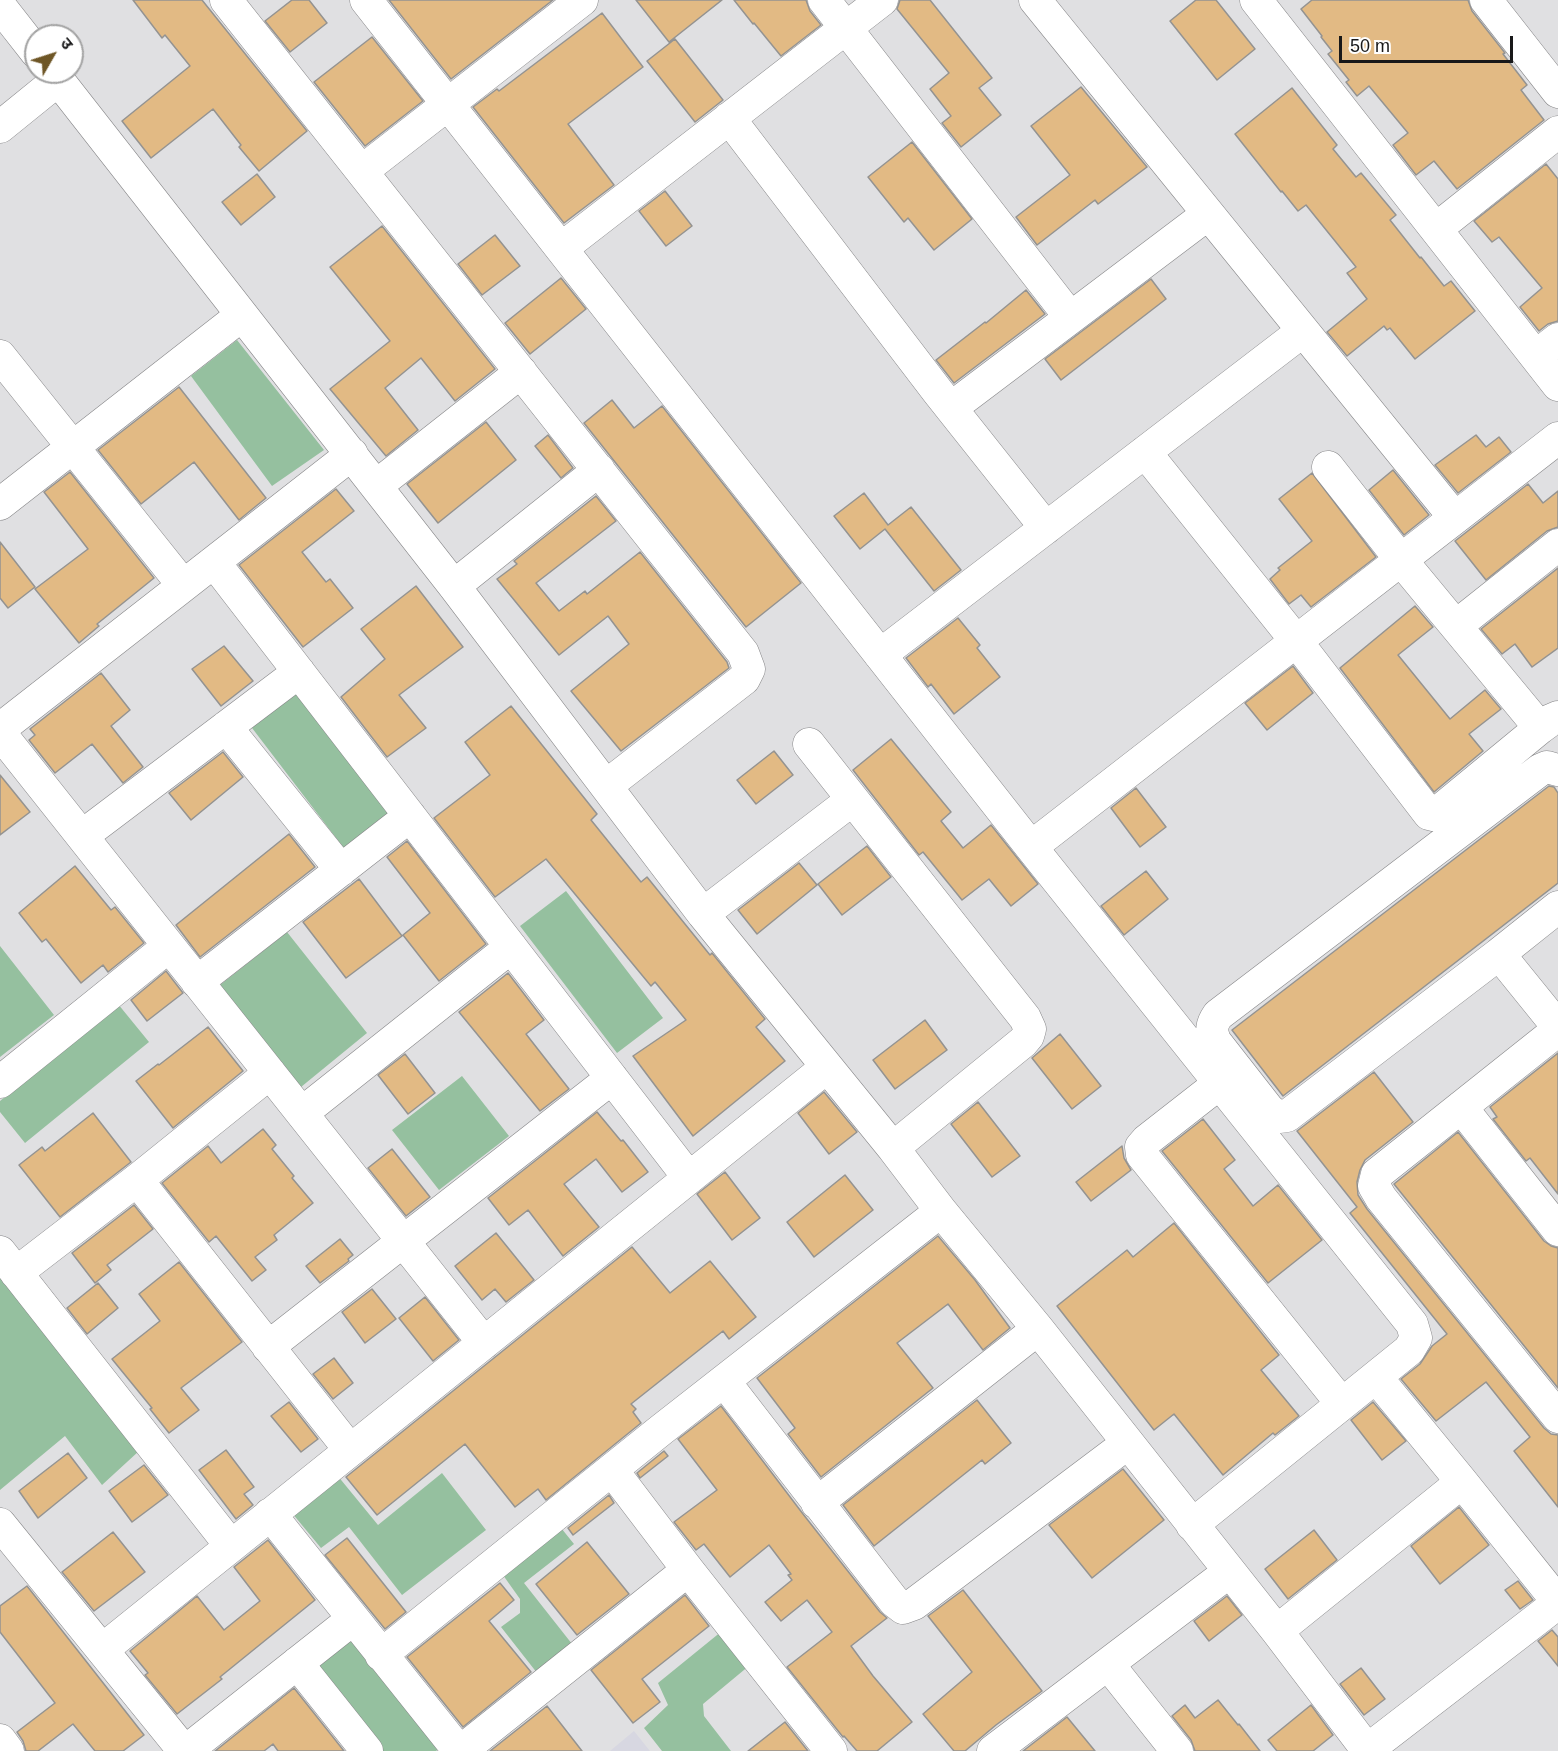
<!DOCTYPE html>
<meta charset="utf-8">
<style>
body{margin:0}
#map{position:relative;width:1558px;height:1751px;overflow:hidden;background:#e0e0e2;font-family:Arial,"Noto Sans Devanagari",sans-serif}
canvas{display:block}
.north{position:absolute;left:24px;top:24px;width:60px;height:60px;box-sizing:border-box;background:#fff;border:2px solid #a3a3a3;border-radius:50%;rotate:51deg;font-size:16px;font-weight:700;line-height:24px;text-align:center;color:#181819}
.north::after{content:'';display:block;margin:auto;width:21px;height:27px;background:#6e5626;clip-path:polygon(50% 0,100% 100%,50% 72%,0 100%)}
.scale{position:absolute;left:1339px;top:36px;width:174px;height:27px;box-sizing:border-box;border:3px solid #181819;border-top:0;padding-left:8px;font-size:18px;line-height:21px;white-space:nowrap;color:#181819;-webkit-text-stroke:4px #fff;paint-order:stroke}
</style>
<div id="map">
<canvas width="1558" height="1751"></canvas>
<div class="north">उ</div>
<div class="scale">50 m</div>
</div>
<script>
const context = document.querySelector('canvas').getContext('2d');
context.lineJoin = 'round';
function paint(path, color) { context.fillStyle = color; context.fill(path, 'evenodd'); }
function trace(path, color, width, dash) { context.strokeStyle = color; context.lineWidth = width; context.lineCap = dash ? 'butt' : 'round'; context.setLineDash(dash || []); context.stroke(path); }
const built = new Path2D(`
 M634 1731 650 1751H610Z`);
const green = new Path2D(`
 M237 340 324 450 272 486 191 376Z
 M295 689 392 816 346 851 249 724Z
 M566 891 663 1018 617 1053 520 926Z
 M287 932 367 1033 301 1087 220 985Z
 M0 946 54 1015 0 1057Z
 M118 1004 149 1042 25 1143 0 1112V1101Z
 M462 1076 509 1136 439 1190 392 1130Z
 M0 1270 139 1451 102 1485 65 1436 0 1490Z
 M328 1464 378 1525 442 1473 486 1530 402 1595 349 1527 321 1548 282 1501Z
 M545 1508 574 1544 524 1583 576 1649 541 1678 501 1627 520 1613V1599L488 1554Z
 M342 1622 441 1747 436 1751H382L303 1652Z
 M722 1631 750 1665 703 1704 704 1716 731 1751H662L644 1728 668 1705 658 1683Z`);
const building = new Path2D(`
 M133 0H202L307 131 259 171 239 147 241 145 213 109 151 158 122 121 190 66 165 35 162 38Z
 M292 0H309L327 23 290 52 265 21Z
 M389 0H553L451 79Z
 M636 0H722L669 42Z
 M734 0H806L810 11 821 25 781 56 754 23 753 24Z
 M900 0H930L992 78 979 88 1001 115 961 147 942 123 951 116 930 89 949 73 897 9Z
 M1196 0H1216L1255 49 1217 80 1170 21Z
 M1312 0H1468L1472 11 1505 53 1503 54 1527 85 1521 90 1544 120 1457 189 1434 161 1416 175 1393 145 1408 133 1369 86 1357 96 1346 82 1349 80 1328 54 1332 51 1321 37 1322 36 1301 9Z
 M602 13 643 67 568 124 614 185 564 223 473 107 497 89 499 91Z
 M372 37 423 101 365 146 314 82Z
 M675 39 723 100 695 122 647 61Z
 M1081 87 1147 167 1098 204 1095 200 1037 245 1016 217 1070 175 1031 126Z
 M1292 88 1337 145 1333 149 1356 177 1361 173 1396 215 1390 220 1420 258 1421 257 1444 286 1451 281 1475 311 1415 359 1390 328 1387 330 1384 326 1347 356 1327 332 1367 299 1347 273 1356 267 1306 205 1298 211 1282 191 1281 192 1235 134Z
 M912 142 972 219 934 250 908 218 904 222 868 177Z
 M1546 164 1558 179V321L1548 324 1539 331 1520 307 1542 288 1499 237 1492 242 1474 221Z
 M257 174 275 197 241 225 222 202Z
 M665 191 692 226 666 246 639 211Z
 M382 226 495 369 455 401 421 358 385 388 418 430 386 456 330 389 390 341 330 267Z
 M495 235 520 266 482 295 458 264Z
 M561 278 586 309 530 354 505 323Z
 M1151 279 1166 299 1061 380 1045 359Z
 M1026 290 1045 314 954 383 936 360 985 322 986 323Z
 M179 387 266 498 239 520 194 462 141 504 98 450Z
 M612 400 634 428 662 406 801 583 746 627 584 423Z
 M486 422 516 460 438 523 407 484Z
 M548 435 573 468 561 478 535 446Z
 M1476 435 1486 447 1499 437 1511 452 1458 493 1435 465Z
 M1393 470 1429 515 1404 535 1369 490Z
 M70 472 154 578 97 624 99 626 79 643 35 589 88 549 44 492Z
 M1312 473 1376 557 1311 607 1301 595 1289 604 1270 579 1280 570 1278 568 1312 541 1279 499Z
 M1528 484 1543 503 1558 491V527L1547 531 1486 580 1455 541Z
 M336 489 354 511 302 552 326 582 330 579 353 608 303 647 239 565Z
 M864 493 888 525 911 507 961 570 934 591 885 529 860 549 834 516Z
 M596 496 616 521 536 583 559 611 585 591 587 594 640 552 727 662 729 668 621 751 571 691 629 644 608 616 559 655 497 579 517 564 514 561Z
 M0 542 35 587 8 608 0 598Z
 M1558 568V648L1532 667 1515 644 1502 654 1481 629Z
 M416 586 463 647 399 695 426 728 387 757 341 697 385 659 361 629Z
 M1415 606 1433 627 1398 655 1450 719 1485 690 1501 709 1469 734 1483 751 1434 792 1340 668Z
 M958 618 980 645 977 648 1000 677 954 714 931 684 928 687 906 658Z
 M224 646 253 681 221 706 192 669Z
 M1293 666 1313 693 1267 730 1245 703Z
 M101 673 130 710 111 726 143 767 123 783 92 744 55 773 29 740 35 735 30 729Z
 M511 706 597 814 591 820 641 882 647 877 710 955 712 953 765 1019 756 1027 785 1061 693 1136 633 1056 686 1020 655 982 651 986 546 859 495 897 434 818 490 775 465 742Z
 M891 739 951 812 941 821 963 848 991 825 1038 884 1011 906 989 879 962 900 923 852 919 855 853 770Z
 M774 751 793 775 756 804 737 780Z
 M223 752 243 777 191 820 169 793Z
 M0 775 30 812 0 835Z
 M1549 786 1554 787 1558 793V883L1283 1096 1232 1030Z
 M1136 788 1166 827 1140 847 1111 808Z
 M289 834 315 867 200 957 176 925Z
 M407 841 486 944 439 981 403 935 430 913 387 857Z
 M867 846 891 877 842 915 818 884Z
 M799 863 817 885 757 934 738 910Z
 M75 866 111 910 115 907 144 943 108 972 103 965 81 983 46 939 42 942 19 913Z
 M1146 871 1168 899 1124 935 1101 906Z
 M359 879 402 936 346 978 303 922Z
 M166 971 183 993 147 1021 131 1000Z
 M508 973 544 1020 526 1034 569 1089 540 1111 459 1012Z
 M925 1020 947 1050 895 1089 873 1060Z
 M208 1027 243 1071 173 1128 136 1081 158 1064 159 1065Z
 M1060 1034 1101 1086 1072 1109 1032 1058Z
 M1558 1053V1194L1530 1158 1526 1161 1493 1119 1497 1117 1490 1107Z
 M405 1054 435 1093 408 1114 378 1075Z
 M1374 1072 1413 1122 1365 1160 1360 1170 1357 1182 1358 1195 1367 1209 1544 1428 1551 1434 1558 1435V1507L1514 1451 1530 1437 1486 1382 1436 1421 1401 1379 1420 1364 1432 1346 1447 1334 1350 1213 1357 1207 1297 1131Z
 M824 1092 857 1132 829 1154 798 1113Z
 M978 1102 1020 1156 992 1177 951 1124Z
 M597 1112 621 1141 623 1140 648 1172 622 1192 596 1159 564 1184 599 1227 563 1256 528 1210 509 1225 488 1198Z
 M93 1113 131 1162 60 1217 19 1165 42 1147 45 1151Z
 M1203 1119 1235 1160 1224 1169 1253 1206 1278 1185 1322 1240 1268 1283 1162 1151Z
 M263 1129 276 1145 272 1149 294 1176 292 1178 313 1203 274 1235 277 1240 255 1257 266 1270 252 1281 216 1236 209 1242 162 1183 208 1146 221 1163Z
 M1458 1132 1544 1241 1551 1246 1558 1248V1388L1394 1184Z
 M1122 1146 1124 1158 1131 1170 1091 1201 1076 1182Z
 M392 1149 430 1197 406 1216 368 1168Z
 M725 1172 760 1218 732 1240 697 1194Z
 M845 1175 873 1210 814 1257 787 1222Z
 M134 1205 153 1229 107 1265 111 1270 95 1283 72 1253Z
 M1174 1223 1279 1355 1261 1370 1299 1416 1275 1435 1273 1433 1223 1475 1174 1414 1154 1430 1057 1306 1127 1250 1133 1257Z
 M496 1233 534 1280 506 1302 495 1289 482 1300 455 1266Z
 M938 1236 975 1280 1010 1328 983 1350 948 1304 897 1343 933 1388 821 1477 788 1434 795 1428 757 1378Z
 M340 1239 353 1255 348 1259 349 1261 320 1283 306 1266Z
 M632 1247 670 1293 710 1261 756 1317 729 1339 723 1331 631 1404 636 1409 633 1412 641 1423 546 1500 538 1489 515 1507 465 1444 377 1515 346 1477Z
 M179 1262 242 1342 181 1388 199 1410 169 1433 150 1409 152 1408 112 1359 160 1321 139 1294Z
 M98 1283 118 1308 87 1334 67 1308Z
 M372 1289 396 1319 365 1343 342 1312Z
 M425 1297 459 1340 433 1361 399 1318Z
 M334 1358 353 1383 333 1399 313 1374Z
 M977 1400 1011 1443 985 1464 982 1460 874 1546 843 1505Z
 M289 1402 318 1439 301 1452 271 1416Z
 M1373 1402 1406 1441 1382 1460 1351 1420Z
 M721 1406 803 1514 880 1612 887 1618 851 1646 873 1676 912 1722 877 1751H857L844 1736 843 1737 787 1667 832 1632 807 1600 781 1621 765 1602 792 1580 788 1575 791 1574 769 1545 730 1577 704 1544 696 1550 674 1522 717 1490 678 1439Z
 M226 1450 254 1487 244 1494 253 1505 236 1519 199 1470Z
 M664 1451 668 1456 640 1478 637 1473Z
 M68 1453 87 1478 38 1518 19 1491Z
 M144 1465 168 1495 132 1522 109 1491Z
 M1123 1469 1164 1520 1092 1578 1049 1525Z
 M609 1495 614 1503 573 1535 568 1528Z
 M1459 1507 1489 1545 1440 1584 1411 1546Z
 M1314 1530 1337 1560 1288 1599 1265 1569Z
 M113 1532 145 1572 94 1611 62 1572Z
 M347 1538 406 1612 385 1629 325 1555Z
 M268 1540 315 1600 220 1677 222 1679 177 1714 145 1675 148 1673 130 1651 197 1596 224 1630 260 1601 234 1567Z
 M587 1542 629 1594 577 1635 536 1584Z
 M1518 1581 1533 1600 1520 1609 1505 1590Z
 M500 1583 514 1600 489 1621 531 1672 463 1727 407 1657Z
 M27 1586 144 1735 123 1751H95L73 1724 38 1751H26L23 1741 17 1732 55 1703 0 1632V1606Z
 M963 1590 1042 1691 996 1725 965 1751H954L923 1714 972 1672 928 1616Z
 M685 1595 709 1626 642 1679 660 1702 633 1723 591 1670Z
 M1227 1596 1242 1615 1209 1641 1194 1621Z
 M1552 1630 1558 1637V1666L1538 1641Z
 M1361 1668 1385 1699 1364 1715 1340 1684Z
 M294 1688 344 1751H278L273 1744 264 1751H215Z
 M1218 1700 1238 1725 1239 1724 1260 1751H1195L1191 1740 1172 1716 1185 1705 1195 1718Z
 M1311 1705 1333 1735 1313 1751H1277L1268 1740Z
 M547 1706 582 1751H490Z
 M1067 1717 1095 1751H1023Z
 M785 1722 808 1751H748Z`);
const minor = new Path2D(`
 M226 0 743 653 749 669 744 679 606 786
 M366 0 1031 847 1412 1324 1416 1338 1409 1350 1192 1525
 M824 0 1070 317
 M1035 0 1455 518
 M1256 0 1558 385
 M1486 0 1558 92
 M0 6 36 52
 M52 72 454 586 703 914 893 1148 941 1211 1038 1329 1277 1631 1368 1751
 M729 118 938 392 1046 528
 M0 127 58 80
 M362 171 582 0
 M1436 229 1558 132
 M562 248 882 0
 M0 356 183 585
 M1536 356 1558 339
 M951 408 1208 214
 M1145 452 1297 642 1429 814 1433 815 1438 812 1540 728 1551 720 1558 717
 M1328 467 1401 560 1540 728
 M376 486 521 372
 M0 504 242 315
 M214 562 689 1178
 M454 586 599 470
 M1456 626 1558 545
 M880 655 1303 331
 M226 727 341 870
 M0 729 352 454
 M0 733 484 1343
 M809 744 1025 1018 1030 1029 1028 1036 1023 1042 893 1148
 M82 836 299 672
 M1031 847 1558 438
 M1558 907 1499 954 1558 1027
 M703 914 852 800
 M1499 954 1287 1116 1279 1117 1269 1110 1215 1041C1211 1030 1211 1025 1218 1015L1540 770 1547 767 1558 770
 M197 982 410 816
 M1558 1030 1377 1174 1374 1186 1381 1198 1558 1417
 M0 1082 169 946
 M1220 1083 1147 1140 1141 1147 1142 1155 1342 1404
 M1461 1107 1558 1230
 M302 1113 511 947
 M137 1180 350 1450
 M0 1252 231 1546
 M16 1273 137 1180 270 1073
 M268 1347 612 1078
 M1376 1377 1462 1482 1558 1602
 M724 1381 894 1601 903 1608 914 1604 1128 1443
 M612 1470 688 1570 831 1751
 M817 1503 1038 1329
 M270 1514 459 1751
 M0 1524 184 1751
 M1277 1631 1462 1482
 M102 1650 827 1067
 M381 1655 661 1430 941 1211
 M297 1663 367 1751
 M1108 1664 1177 1751
 M0 1740 8 1751
 M186 1751 353 1619
 M461 1751 688 1570
 M993 1751 1229 1572
 M1366 1751 1558 1603`);
paint(built, '#d7d7e1');
paint(green, '#95c09f');
paint(building, '#e2ba84');
trace(building, '#949391', 1.5);
trace(minor, '#868688', 33);
trace(minor, '#fff', 32);
</script>
